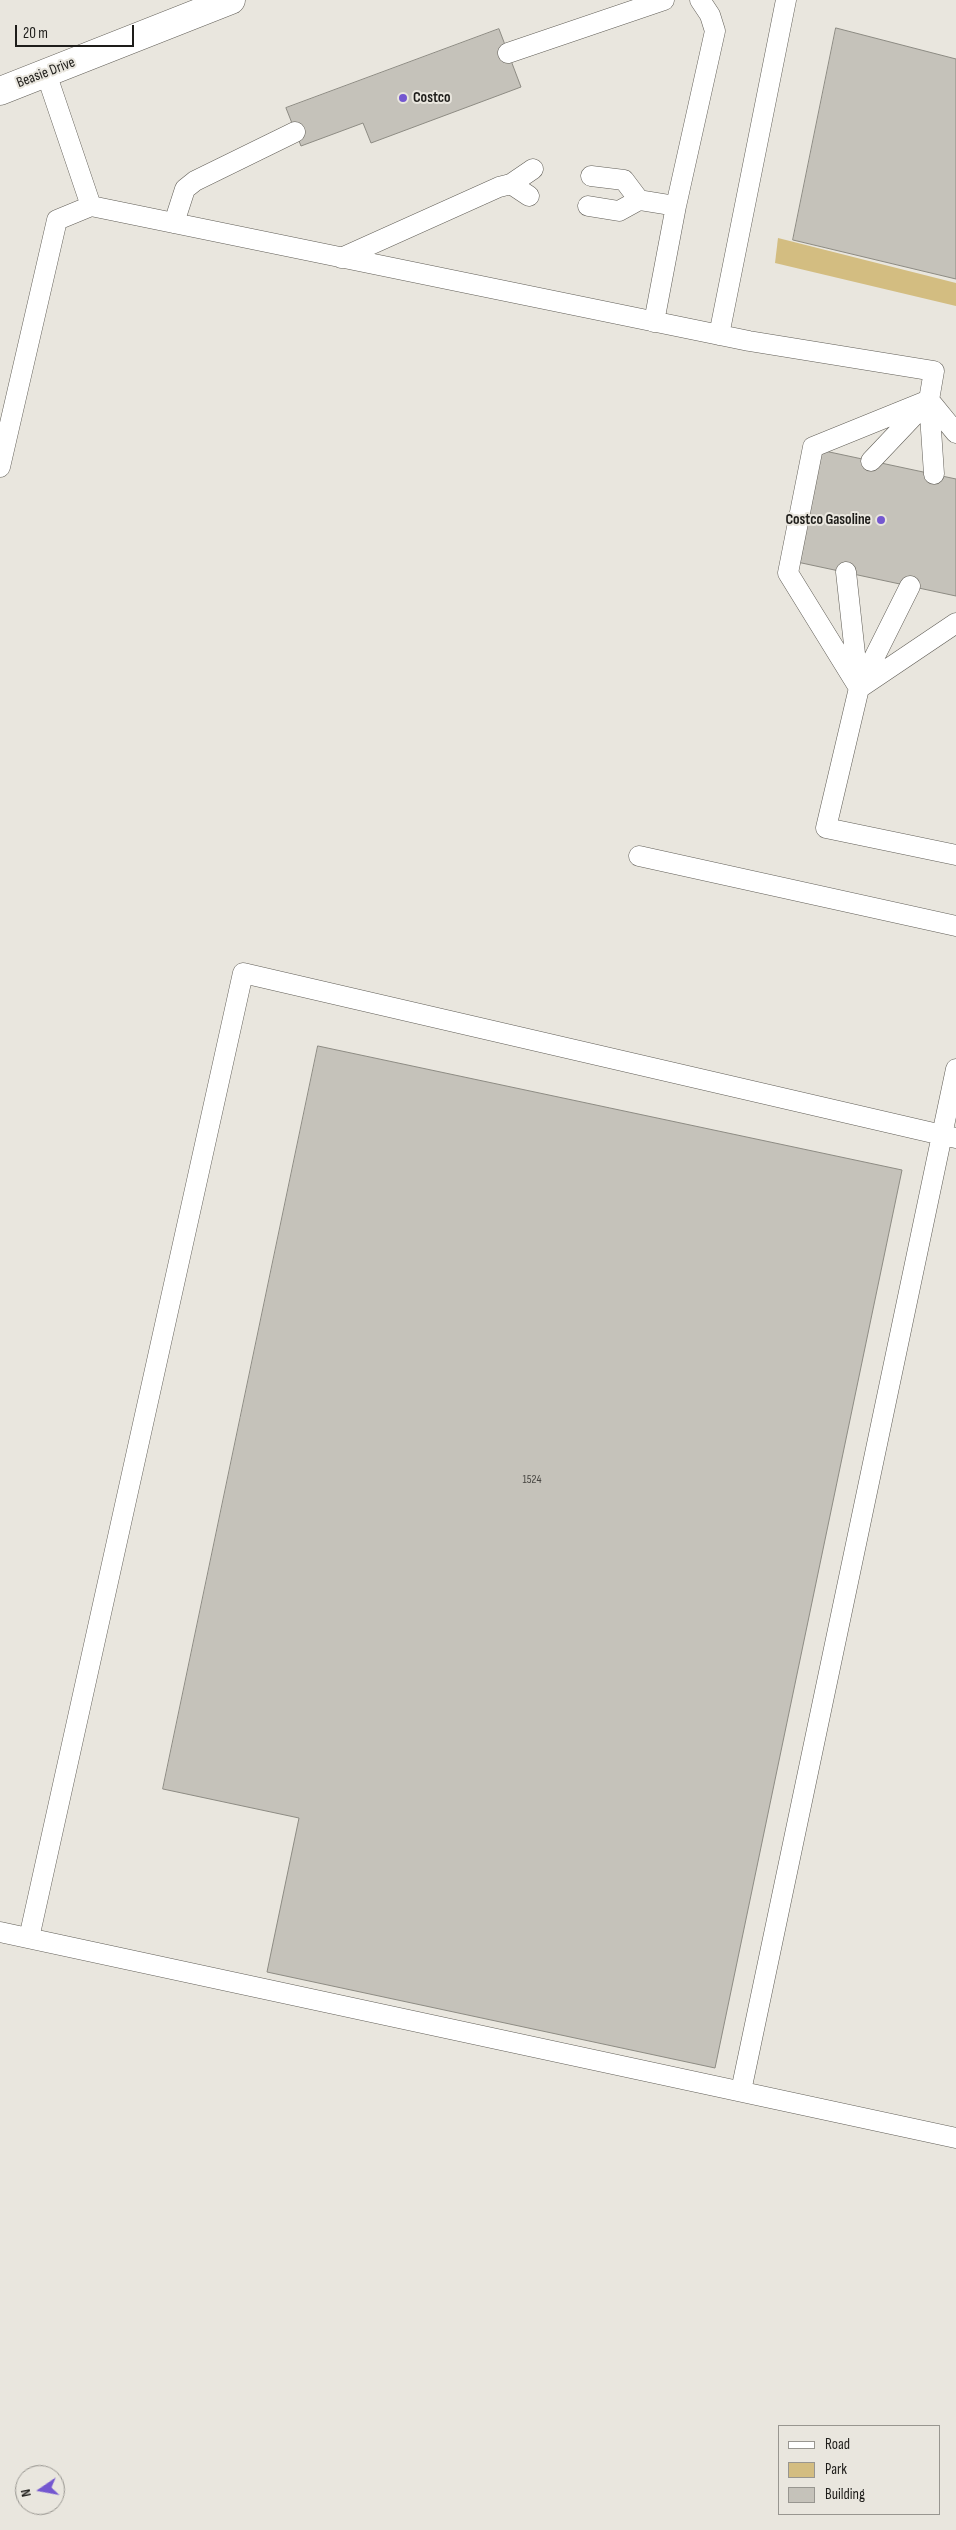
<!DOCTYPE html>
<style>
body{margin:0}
#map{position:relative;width:956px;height:2530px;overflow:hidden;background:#e9e6de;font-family:"Sofia Sans Condensed",sans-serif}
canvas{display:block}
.legend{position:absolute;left:778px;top:2425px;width:162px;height:90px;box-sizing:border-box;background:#e9e6de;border:1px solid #989690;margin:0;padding:6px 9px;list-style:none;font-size:15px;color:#1e1d1a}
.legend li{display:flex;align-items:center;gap:10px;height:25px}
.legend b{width:25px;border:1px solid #989690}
.north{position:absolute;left:15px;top:2465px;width:50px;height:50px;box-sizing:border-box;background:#e9e6de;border:1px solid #989690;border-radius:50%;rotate:258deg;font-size:14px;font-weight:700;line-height:20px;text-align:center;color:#1e1d1a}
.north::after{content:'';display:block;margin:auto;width:18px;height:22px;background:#7457d0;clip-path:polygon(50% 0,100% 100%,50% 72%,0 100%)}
.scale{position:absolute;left:15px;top:25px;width:119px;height:22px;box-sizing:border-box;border:2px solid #1e1d1a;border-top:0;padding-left:6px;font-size:15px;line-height:18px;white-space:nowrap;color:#1e1d1a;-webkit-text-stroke:4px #e9e6de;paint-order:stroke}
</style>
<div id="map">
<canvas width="956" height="2530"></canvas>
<ul class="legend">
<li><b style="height:6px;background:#fff"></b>Road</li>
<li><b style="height:14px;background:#d3bd81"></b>Park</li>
<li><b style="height:14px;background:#c5c2ba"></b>Building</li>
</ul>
<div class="north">N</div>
<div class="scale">20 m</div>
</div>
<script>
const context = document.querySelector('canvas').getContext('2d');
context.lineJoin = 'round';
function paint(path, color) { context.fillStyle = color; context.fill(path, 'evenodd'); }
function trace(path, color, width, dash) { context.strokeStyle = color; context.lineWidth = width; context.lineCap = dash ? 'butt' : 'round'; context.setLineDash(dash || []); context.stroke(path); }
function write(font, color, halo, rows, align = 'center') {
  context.font = font + ' "Sofia Sans Condensed",sans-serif'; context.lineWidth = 4; context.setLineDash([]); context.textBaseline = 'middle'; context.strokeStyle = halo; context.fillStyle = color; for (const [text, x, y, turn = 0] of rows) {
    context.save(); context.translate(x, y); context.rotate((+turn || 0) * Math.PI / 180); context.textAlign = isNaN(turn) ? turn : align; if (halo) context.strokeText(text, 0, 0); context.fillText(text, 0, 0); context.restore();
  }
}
const green = new Path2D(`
 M778 238 956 283V306L775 263Z`);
const building = new Path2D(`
 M836 28 956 59V279L793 240Z
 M499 29 521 87 371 143 363 123 301 146 286 108Z
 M820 450 956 479V596L797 562Z
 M318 1046 902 1170 715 2068 267 1972 299 1818 163 1789Z`);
const lane = new Path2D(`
 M508 53 664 0
 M46 73 91 206
 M591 176 624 180 639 200
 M511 184 529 196
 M588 206 619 211 639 200 676 206 715 31 710 15 700 0
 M174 223 185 189 195 181 295 132
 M341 258 499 187 511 184 533 169
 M654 322 676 206
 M719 335 786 0
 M929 400 956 433
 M871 461 924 405
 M0 467 57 220 91 206 749 341 934 371 929 400 934 474
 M846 572 858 681
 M910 586 859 688 826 828 956 855
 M861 687 956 623
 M859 688 788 573 813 447 929 400
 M639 856 956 926
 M0 1932 956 2138
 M29 1938 243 973 942 1135 956 1069
 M741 2091 942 1135 956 1138`);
const street = new Path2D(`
 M0 91 231 0`);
const markers = [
 [403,98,5,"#7457d0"],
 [881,520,5,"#7457d0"]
];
const numberNames = [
 ["1524",532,1480]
];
const streetNames = [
 ["Beasie Drive",46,73,-21]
];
const poiNames = [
 ["Costco",413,98],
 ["Costco Gasoline",871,520,"right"]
];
paint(green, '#d3bd81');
paint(building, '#c5c2ba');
trace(building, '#8d8b83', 1);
trace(lane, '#615e57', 21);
trace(street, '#615e57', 29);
trace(lane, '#fff', 20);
trace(street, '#fff', 28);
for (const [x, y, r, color] of markers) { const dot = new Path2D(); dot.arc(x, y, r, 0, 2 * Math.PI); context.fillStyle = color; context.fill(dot); trace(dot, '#e9e6de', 2); }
write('12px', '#484642', null, numberNames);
write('15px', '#1e1d1a', '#e9e6de', streetNames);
write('bold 15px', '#1e1d1a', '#e9e6de', poiNames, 'left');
</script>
